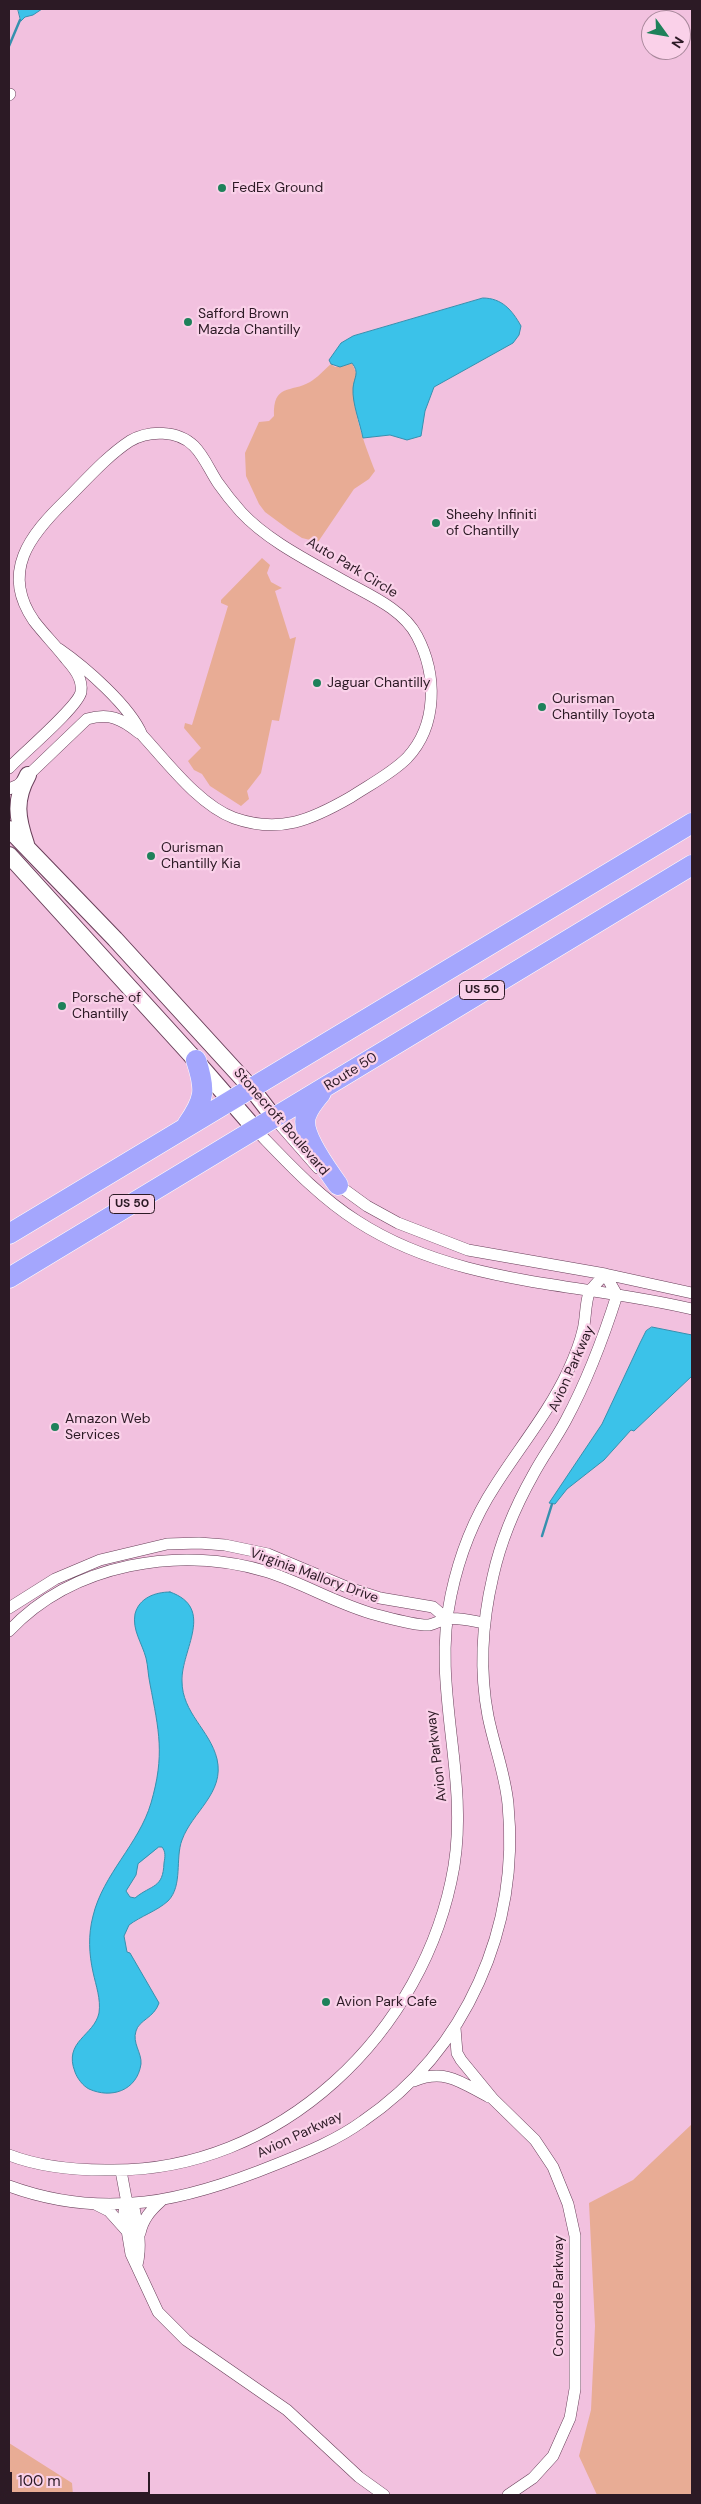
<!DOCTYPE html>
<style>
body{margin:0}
#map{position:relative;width:701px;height:2504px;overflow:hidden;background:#f2c1df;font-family:"DM Sans",sans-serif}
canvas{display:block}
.frame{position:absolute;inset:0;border:10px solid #2c1a25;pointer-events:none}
.north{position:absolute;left:641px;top:10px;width:50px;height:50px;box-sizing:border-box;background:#fad1e9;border:1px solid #a8889b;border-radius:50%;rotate:122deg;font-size:14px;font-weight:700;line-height:20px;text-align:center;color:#2c1a25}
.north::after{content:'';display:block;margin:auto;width:18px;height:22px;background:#1e815a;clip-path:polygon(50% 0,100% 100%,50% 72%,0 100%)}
.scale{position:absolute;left:10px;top:2472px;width:140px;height:22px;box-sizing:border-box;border:2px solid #2c1a25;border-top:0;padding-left:6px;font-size:15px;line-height:18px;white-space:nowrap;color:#2c1a25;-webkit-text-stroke:4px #fad1e9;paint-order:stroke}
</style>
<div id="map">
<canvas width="701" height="2504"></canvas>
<div class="frame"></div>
<div class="north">N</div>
<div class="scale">100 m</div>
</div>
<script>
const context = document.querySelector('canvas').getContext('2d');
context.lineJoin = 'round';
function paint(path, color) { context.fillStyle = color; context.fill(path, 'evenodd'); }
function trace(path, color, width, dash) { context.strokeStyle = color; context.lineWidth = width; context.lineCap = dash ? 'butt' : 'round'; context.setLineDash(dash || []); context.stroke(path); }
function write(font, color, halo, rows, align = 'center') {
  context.font = font + ' "DM Sans",sans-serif'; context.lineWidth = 4.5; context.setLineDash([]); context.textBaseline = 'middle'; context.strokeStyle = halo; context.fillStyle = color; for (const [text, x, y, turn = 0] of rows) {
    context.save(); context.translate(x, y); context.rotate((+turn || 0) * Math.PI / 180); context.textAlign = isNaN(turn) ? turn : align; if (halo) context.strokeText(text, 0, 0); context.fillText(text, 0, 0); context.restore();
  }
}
const green = new Path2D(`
 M352 363 357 375C346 399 366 447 375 471L369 479 354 489 318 542 302 538 288 529 265 512 259 504 246 476 245 453 259 422 269 421 274 416C273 383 291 393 310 382 317 378 324 370 331 364L335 367Z
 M262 558 270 565 267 573 271 582 282 588 275 591 290 639 296 637 279 721 272 720 261 773 247 791 249 799 241 806 210 786 202 774 194 770 188 761 201 748 184 728 185 723 192 725 228 606 221 603V600Z
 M692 2124V2495H597L579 2456 591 2410 595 2326 589 2203 633 2180Z
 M9 2443 72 2483 73 2495H13L9 2492Z`);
const water = new Path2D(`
 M18 9H42L33 15 25 17 21 21Z
 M483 298C502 298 512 310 521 326L519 335 513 343 434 387 425 411 421 436 407 440 390 435 363 438C360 423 352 403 353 388 354 377 360 373 352 363L340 367 331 364 329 360 341 343 353 336Z
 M652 1327 692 1335V1376L634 1431 631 1430 604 1460 567 1489 555 1504 549 1503 602 1424 640 1343 646 1331Z
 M170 1592C216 1608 181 1650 182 1681 182 1713 210 1730 217 1759 225 1793 192 1812 182 1840 175 1858 183 1886 168 1901 157 1911 141 1916 129 1925L124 1936 127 1952 130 1953 159 2003C154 2018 139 2020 136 2031 132 2043 142 2053 141 2064 137 2091 111 2099 89 2089 83 2086 77 2078 75 2072 63 2041 94 2036 99 2013 101 1999 96 1986 93 1972 89 1954 88 1935 93 1916 103 1874 139 1844 151 1803 165 1755 159 1731 150 1684 148 1675 148 1666 146 1658 142 1643 132 1630 135 1614 139 1598 155 1592 170 1592ZM159 1847H162C166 1852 165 1857 164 1863 163 1889 152 1884 135 1898L130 1897 126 1891 136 1875 138 1864Z`);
const stream = new Path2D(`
 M9 46 20 20
 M542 1536 552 1504`);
const street = new Path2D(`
 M9 95 10 94
 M9 768C22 754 78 707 81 692 83 679 74 668 66 659 56 646 44 634 34 621 0 572 30 535 66 500 86 480 107 456 130 441 149 430 178 430 194 446 204 456 210 471 218 483 225 493 233 503 241 512 268 541 309 561 344 581 369 595 403 609 417 636 437 674 438 725 407 758 391 774 369 785 351 797 311 820 280 834 234 818 199 805 167 762 142 735 130 706 85 667 59 649
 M9 789 18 785 87 719C109 713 121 718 139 733
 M275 1119 318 1168
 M256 1130C288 1163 318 1196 357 1221 457 1286 580 1282 692 1309
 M334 1182 367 1206 398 1223 468 1250 605 1274 692 1293
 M9 1608 55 1579 100 1560 167 1544 199 1543 225 1545 268 1554 349 1588 380 1598 433 1607 447 1619
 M9 1631C73 1563 180 1545 268 1572 305 1584 339 1605 377 1615 389 1618 417 1626 429 1625 435 1624 440 1620 447 1619 458 1617 472 1621 484 1623
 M455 2028 457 2053 461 2060 493 2099 535 2140 553 2167 568 2204 575 2236V2389L570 2418 553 2456 533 2478 508 2495
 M414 2081C445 2068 462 2083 489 2097
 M9 2155C40 2167 73 2170 106 2170 279 2174 426 2032 454 1866 469 1773 431 1688 451 1595 459 1557 474 1518 495 1486 519 1448 549 1412 568 1371 574 1358 580 1344 583 1330 586 1319 585 1304 589 1293 592 1287 600 1280 605 1274
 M121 2171 127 2203 124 2212 131 2254 158 2312 186 2340 287 2410 359 2477 384 2495
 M9 2186C105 2221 186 2201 277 2164 307 2152 337 2140 363 2121 467 2050 520 1927 508 1804 505 1773 494 1746 488 1716 479 1669 482 1623 493 1576 501 1540 515 1507 533 1475 543 1456 556 1439 566 1420 588 1379 603 1339 617 1295L605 1274
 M127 2203 134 2208C138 2228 142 2245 137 2265
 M97 2205 109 2211 126 2230
 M140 2233C143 2219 150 2211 161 2201`);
const secondary = new Path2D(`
 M9 829 115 939 252 1089 275 1119
 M26 844C17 818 14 800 28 775
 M9 855 190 1054 256 1130`);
const highway = new Path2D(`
 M321 1093C315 1100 309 1107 306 1116 300 1135 328 1170 338 1185
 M187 1125C205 1099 206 1090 196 1060
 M9 1234 692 823
 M9 1278 692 865`);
const markers = [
 [222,188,5,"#1e815a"],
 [188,322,5,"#1e815a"],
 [436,523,5,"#1e815a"],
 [317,683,5,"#1e815a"],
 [542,707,5,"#1e815a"],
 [151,856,5,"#1e815a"],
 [62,1006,5,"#1e815a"],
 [55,1427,5,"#1e815a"],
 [326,2002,5,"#1e815a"]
];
const shields = [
 [482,990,45],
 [132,1204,45]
];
const shieldNames = [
 ["US 50",482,990],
 ["US 50",132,1204]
];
const poiNames = [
 ["FedEx Ground",232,188],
 ["Safford Brown",198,314],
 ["Mazda Chantilly",198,330],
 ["Sheehy Infiniti",446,515],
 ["of Chantilly",446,531],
 ["Jaguar Chantilly",327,683],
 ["Ourisman",552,699],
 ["Chantilly Toyota",552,715],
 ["Ourisman",161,848],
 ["Chantilly Kia",161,864],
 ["Porsche of",72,998],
 ["Chantilly",72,1014],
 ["Amazon Web",65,1419],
 ["Services",65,1435],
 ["Avion Park Cafe",336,2002]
];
const streetNames = [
 ["Auto Park Circle",352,568,31],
 ["Route 50",351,1072,-32],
 ["Stonecroft Boulevard",281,1122,49],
 ["Avion Parkway",572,1369,-66],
 ["Virginia Mallory Drive",314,1576,20],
 ["Avion Parkway",437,1756,-97],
 ["Avion Parkway",300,2135,-25],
 ["Concorde Parkway",559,2296,-90]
];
paint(green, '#e8ac95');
paint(water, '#3bc2e9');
trace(water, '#3690ae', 1);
trace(stream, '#3690ae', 2.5);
trace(street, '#683f59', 12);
trace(secondary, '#683f59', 18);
trace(highway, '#fff', 21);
trace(street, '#fff', 11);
trace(secondary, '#fff', 16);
trace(highway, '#a4a6fd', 20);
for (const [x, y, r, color] of markers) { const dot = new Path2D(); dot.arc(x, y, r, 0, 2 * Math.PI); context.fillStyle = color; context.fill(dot); trace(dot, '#fad1e9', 2); }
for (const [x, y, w] of shields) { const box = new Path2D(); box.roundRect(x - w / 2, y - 9.5, w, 19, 4); context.fillStyle = '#fad1e9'; context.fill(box); trace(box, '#2c1a25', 1); }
write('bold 12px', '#2c1a25', null, shieldNames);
write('14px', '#2c1a25', '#fad1e9', poiNames, 'left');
write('14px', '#2c1a25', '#fad1e9', streetNames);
</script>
